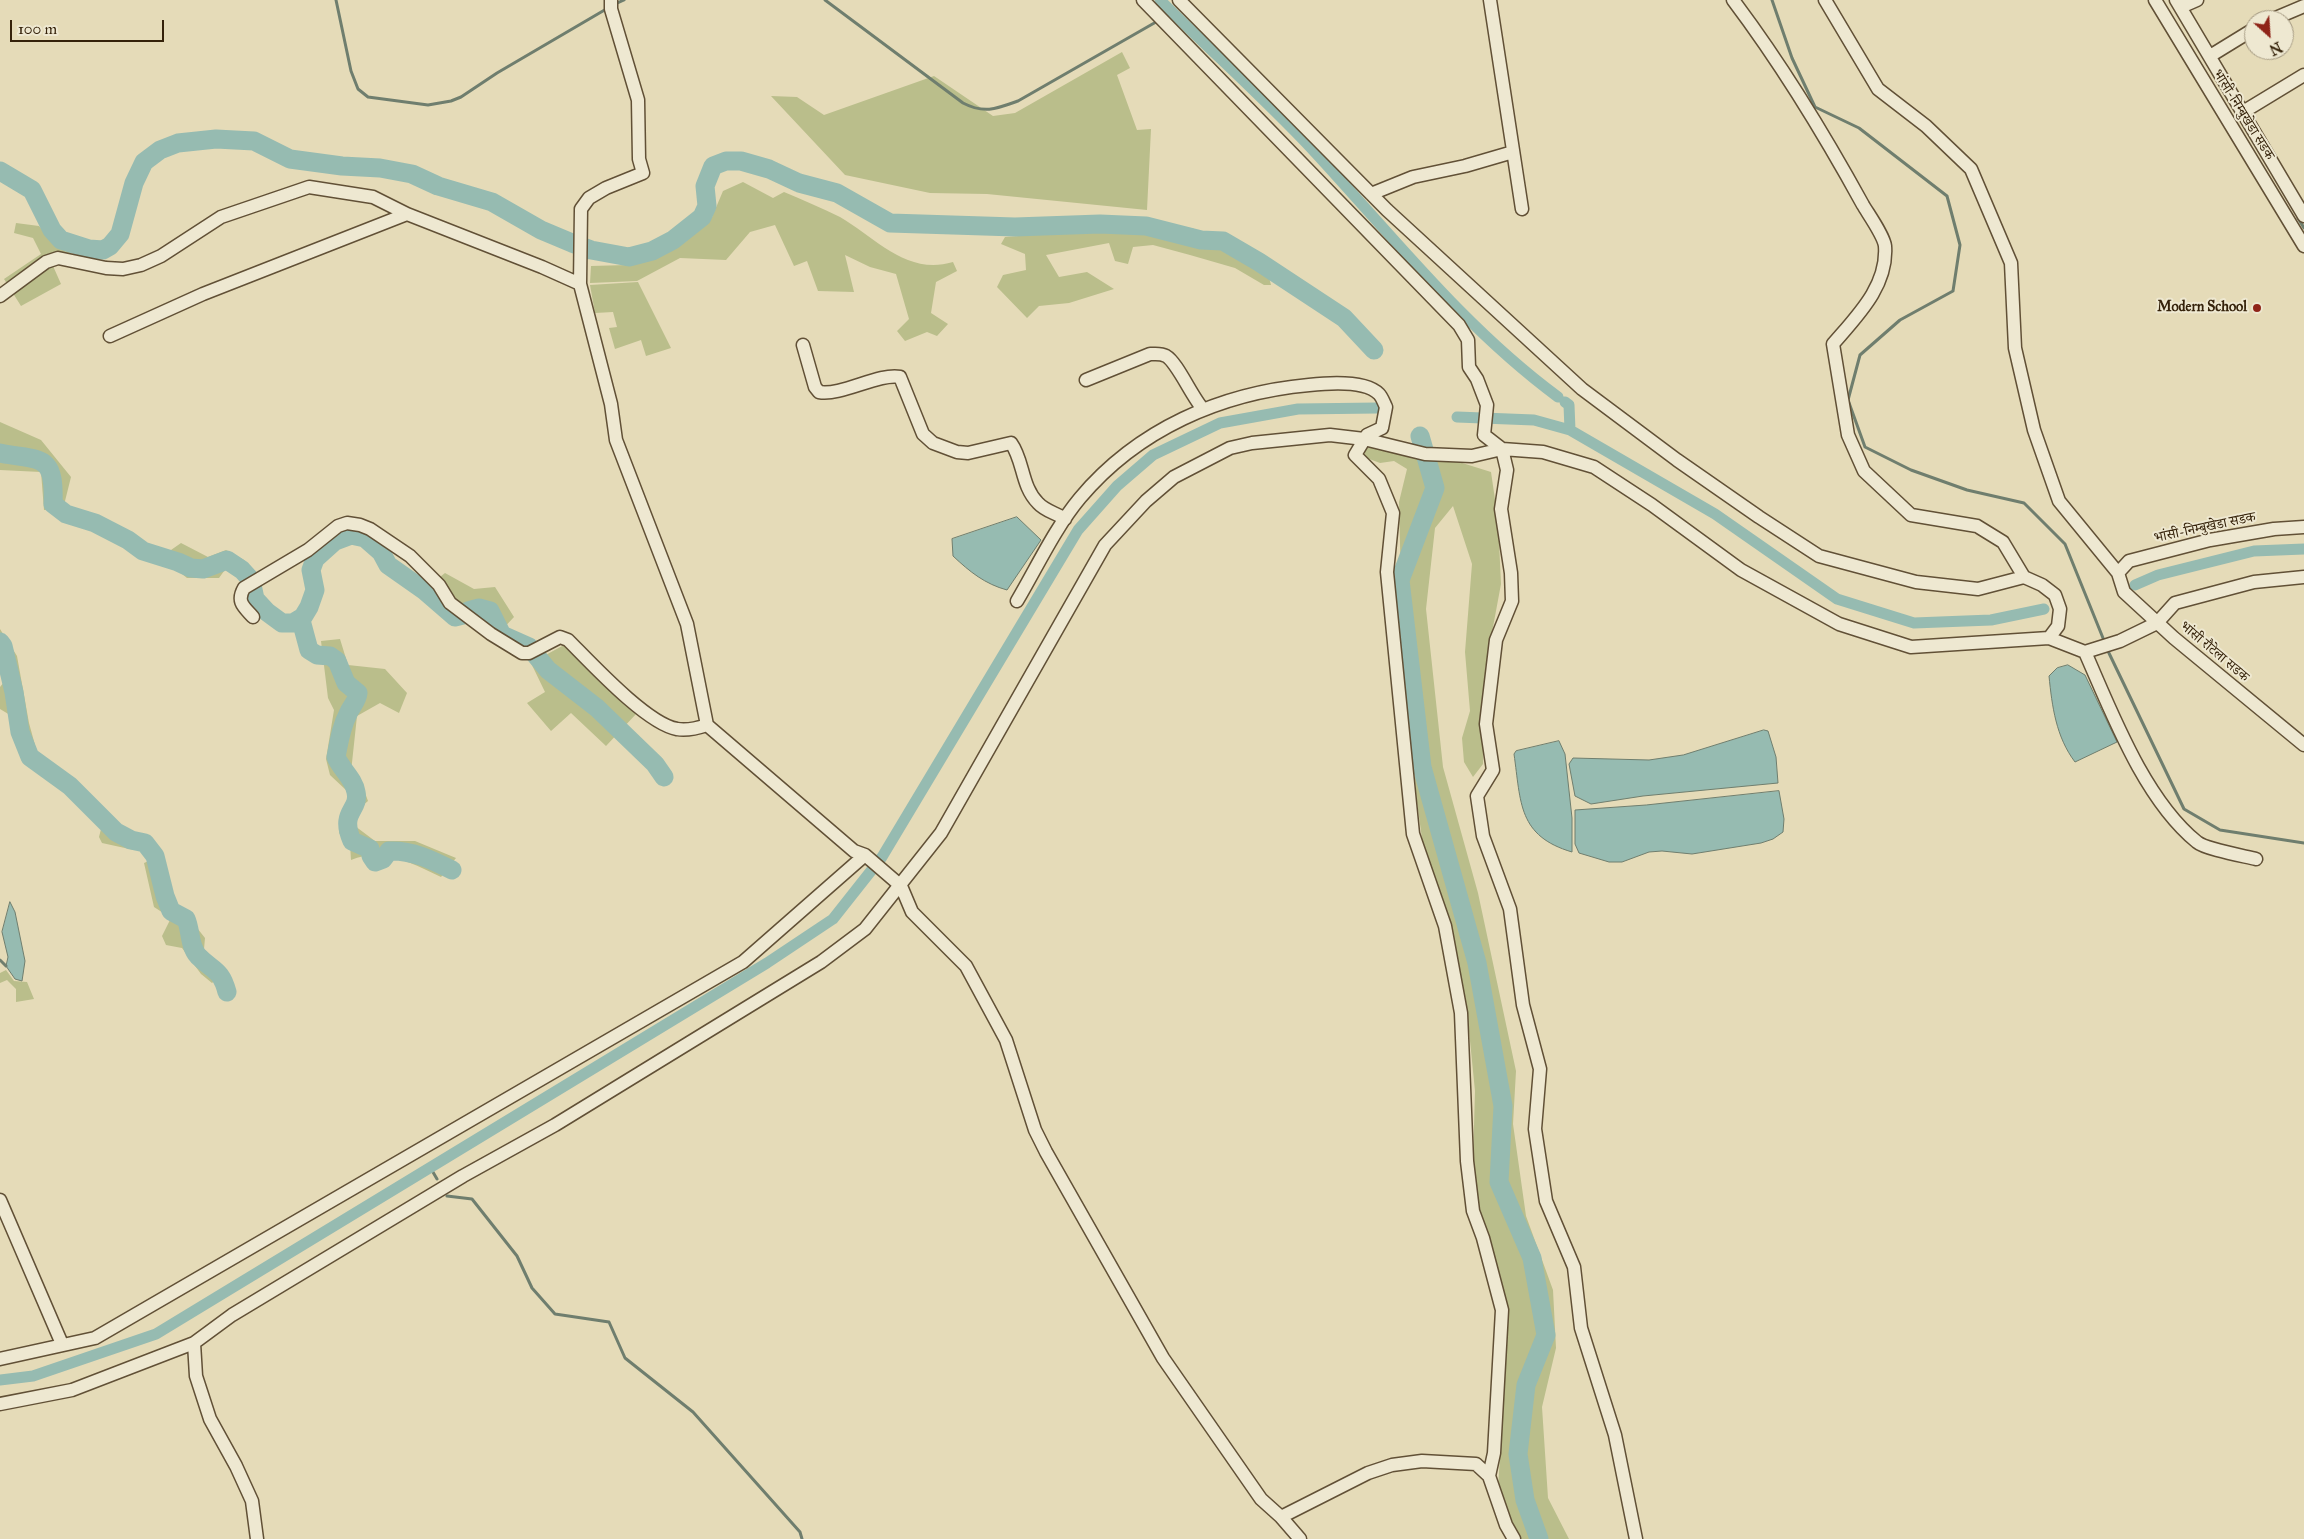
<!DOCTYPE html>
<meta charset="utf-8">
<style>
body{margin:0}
#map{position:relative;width:2304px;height:1539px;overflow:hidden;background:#e5dbb8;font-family:"IM FELL Great Primer",serif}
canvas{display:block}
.north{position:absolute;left:2244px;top:10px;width:50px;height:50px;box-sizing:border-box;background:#eee8d1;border:1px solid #a49981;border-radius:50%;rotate:154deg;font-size:14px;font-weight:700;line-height:20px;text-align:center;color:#35220a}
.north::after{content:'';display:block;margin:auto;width:18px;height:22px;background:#8f2418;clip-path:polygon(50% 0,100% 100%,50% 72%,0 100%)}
.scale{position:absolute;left:10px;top:20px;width:154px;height:22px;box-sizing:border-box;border:2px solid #35220a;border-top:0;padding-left:6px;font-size:15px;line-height:18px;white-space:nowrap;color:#35220a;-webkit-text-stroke:4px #eee8d1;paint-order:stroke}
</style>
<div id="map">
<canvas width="2304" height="1539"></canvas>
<div class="north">N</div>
<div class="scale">100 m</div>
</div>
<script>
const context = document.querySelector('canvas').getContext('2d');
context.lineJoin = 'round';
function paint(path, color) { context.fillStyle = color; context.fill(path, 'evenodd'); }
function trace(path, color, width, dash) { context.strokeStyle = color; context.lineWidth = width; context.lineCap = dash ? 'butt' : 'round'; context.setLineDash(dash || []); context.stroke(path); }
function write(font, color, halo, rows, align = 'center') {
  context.font = font + ' "IM FELL Great Primer","Noto Serif Devanagari",serif'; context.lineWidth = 4; context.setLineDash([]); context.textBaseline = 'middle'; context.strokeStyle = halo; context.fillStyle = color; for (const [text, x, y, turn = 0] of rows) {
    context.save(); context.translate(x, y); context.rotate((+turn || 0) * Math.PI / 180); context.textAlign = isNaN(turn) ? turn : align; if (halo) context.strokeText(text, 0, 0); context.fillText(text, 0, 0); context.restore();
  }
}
const green = new Path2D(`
 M1122 52 1130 68 1117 75 1137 130 1151 129 1147 210 987 194 930 193 845 175 771 96 797 97 824 115 934 76 993 116 1015 113Z
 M743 182 773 198 784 192C803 200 822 208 840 217 876 238 907 276 953 262L957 271 936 282 931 313 948 324 937 336 927 332 905 341 897 331 909 319 896 274 870 267 845 255 854 292 818 291 807 261 794 266 775 225 750 232 726 260 680 258 637 281 590 283 591 266 627 265 675 249 712 217 723 191Z
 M16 223 39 226 53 243 71 248 69 256 53 266 61 284 21 306 4 279 41 254 33 238 14 233Z
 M1155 226 1192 228 1216 240 1268 273 1271 285H1264L1235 268 1190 255 1153 245 1133 247 1128 264 1115 261 1109 243 1046 255 1059 277 1087 272 1114 289 1069 303 1039 306 1027 318 997 287 1003 275 1026 270 1025 254 1001 244 1005 237Z
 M638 282 671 348 646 356 641 340 615 349 609 328 617 327 613 312 595 313 590 285Z
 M0 422 41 440 71 477 63 509 44 510 41 472 0 470Z
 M1366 445 1459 462 1491 472 1498 520 1501 584 1485 670 1483 764 1473 777 1464 762 1462 738 1470 711 1465 652 1472 564 1453 506 1435 528 1426 609 1443 767 1478 893 1516 1071 1513 1124 1526 1216 1553 1290 1556 1348 1542 1407 1548 1498 1569 1539H1520L1498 1488 1506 1362 1504 1291 1478 1209 1473 1161 1475 1091 1466 1001 1449 917 1423 846 1417 802 1402 630 1400 543 1399 502 1407 469 1394 461 1380 463 1364 457Z
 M181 543 208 557 226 550 244 560 252 573 243 582 227 567 219 578H187L161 557Z
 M445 573 474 589 495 587 514 617 498 634 452 601 440 577Z
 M0 629 17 656 29 723 38 756 54 772 49 781C28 761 12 746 10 715L0 709V687L4 682 0 668Z
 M340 639 348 665 385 669 407 693 399 713 380 703 357 716 351 772 364 790 368 801 354 813 355 826 375 841H415L456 858 441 877C413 864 383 846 351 860L350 844 339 833 349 799 347 791 330 775 326 759 334 710 328 698 321 641Z
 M564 645 637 713 606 746 571 713 551 731 527 703 545 692 531 663Z
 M109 821 118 829 127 830 151 843 134 850 102 843 99 837 102 825Z
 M158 857 164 871 173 906 190 919 205 938 204 949 225 971 212 983 201 974 182 948 166 945 162 936 171 918 154 907 144 863Z
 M6 970 14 981 27 982 34 999 16 1002V989L7 980 0 983V973Z`);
const water = new Path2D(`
 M1017 517 1041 540 1007 590C985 584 970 572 953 556L952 539Z
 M2068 665 2085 675 2117 742 2075 762C2056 737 2052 706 2049 676L2057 668Z
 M1764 730 1768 731 1776 757 1778 783 1643 796 1591 804 1575 796 1569 764 1573 758 1649 760 1683 755Z
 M1559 741 1565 754 1572 818V852C1518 836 1521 803 1514 754L1516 751Z
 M1779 791 1784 819 1783 832 1773 839 1761 843 1692 854 1662 851 1649 852 1622 862H1609L1579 853 1575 844V810L1646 805Z
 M10 902 15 912 25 961 22 981 15 979 6 966 8 957 2 932Z`);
const stream = new Path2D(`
 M336 0 351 71 358 89 368 97 428 105 451 101 461 97 497 73 608 8
 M825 0 963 103C984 114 996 109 1018 101L1156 22
 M1772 0 1792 58 1815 107 1859 128 1947 196 1960 245 1953 291 1900 320 1860 355 1848 400 1865 447 1911 470 1967 490 2024 503 2065 544 2105 643
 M613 5 624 0
 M1164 12 1168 8
 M2298 218 2304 228
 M2107 649 2184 809 2220 830 2304 843
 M0 960 6 966
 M430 1167 437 1179
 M447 1196 472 1199 517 1256 532 1288 555 1314 609 1322 625 1358 693 1412 800 1532 802 1539`);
const canal = new Path2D(`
 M1160 0C1210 50 1263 97 1311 148 1391 234 1463 327 1558 397
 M1565 402 1569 405 1570 430
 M1457 417 1534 420 1570 430 1715 514 1837 599 1914 623 1991 620 2044 609
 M2135 585 2158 575 2254 551 2304 549
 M0 1380 33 1376 156 1334 767 963 833 919 882 857 1078 530 1117 486 1153 455 1220 423 1298 409 1377 408`);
const river = new Path2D(`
 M0 171 32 190 52 230 61 240 89 249 103 250 110 246 120 234 134 183 144 162 160 150 178 143 216 139 254 141 290 159 342 166 380 168 412 174 438 186 492 202 541 230 572 243 591 250 629 257 652 251 673 240 702 217 707 206 705 186 713 166 726 161H741L769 169 799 183 837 193 890 223 1015 227 1100 224 1146 226 1201 240 1223 241 1259 262 1344 318 1374 350
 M1420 436 1435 488 1400 580 1422 767 1477 963 1503 1106 1499 1182 1532 1258 1546 1335 1526 1385 1518 1454 1525 1500 1539 1539
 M0 453C40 461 55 452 53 504L66 514 95 523 128 540 143 551 178 562 191 568 203 569 227 560 242 570 251 580 255 599 267 612 282 623H293L303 617 309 607 315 590 311 570 315 559 335 541 351 535 365 538 381 552 388 565 425 591 455 617 463 615
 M468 611 479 608 490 611 502 635 529 647 548 670 597 708 655 764 664 777
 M297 621 302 624 309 650 317 655 330 656 337 661 346 683 358 693C357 702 351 706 348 714 341 727 339 742 336 757 341 769 354 779 356 792 360 811 339 811 352 841L370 849 371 856 375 862 383 859 389 851C412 850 432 860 452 870
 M0 642 3 646 14 692 20 732 30 757 70 786 116 832 131 840 145 843 155 856 165 896 171 911 186 919C191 930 189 946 198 956 213 971 221 969 227 992`);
const minor = new Path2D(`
 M611 0V9L638 100 639 159 643 173 606 188 589 198 581 209 580 284 611 404 616 440 687 624 707 725 854 851 865 855 901 886 912 912 966 966 1006 1040 1035 1130 1046 1152 1163 1358 1261 1499 1281 1517 1368 1473 1392 1465 1422 1461 1476 1464 1489 1476 1506 1525 1514 1539
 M1143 0 1459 325 1468 340 1469 367 1477 379 1487 405 1484 435 1502 449 1507 470 1501 509 1511 573 1512 601 1496 640 1486 724 1493 770 1477 796 1483 836 1510 909 1523 1005 1540 1069 1535 1129 1546 1201 1574 1267 1581 1328 1615 1435 1636 1539
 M1179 0 1387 210 1582 389 1677 460 1759 517 1819 556 1916 582 1978 589 2024 577
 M1490 0 1522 209
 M1733 0C1782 65 1824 134 1863 205 1869 215 1884 236 1885 246 1888 286 1857 316 1833 344L1848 435 1864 471 1911 515 1977 526 2003 542 2024 577 2042 585 2055 595 2060 609 2058 626 2049 638
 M1825 0 1878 89 1926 126 1971 169 2011 263 2015 348 2034 430 2059 501 2118 573 2124 592 2174 638 2304 745
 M2155 0 2304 246
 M2176 0 2304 216
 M2181 7 2197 0
 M2271 20 2304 6
 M2210 56 2254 29
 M2243 112 2304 75
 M1371 194 1413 177 1465 166 1513 152
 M0 296 46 262 58 258 106 268 123 269 141 265 161 256 221 217 309 187 373 197 407 214
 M110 336 203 294 407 214 542 267 580 284
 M803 345 815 387 819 392C842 396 878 373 900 377L923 434 933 443 957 452 968 453 1011 443C1024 461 1021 486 1038 503 1045 511 1056 513 1065 519
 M1086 380 1150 354C1156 354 1161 353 1166 356 1177 362 1192 397 1203 409
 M2118 573 2129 561 2210 540 2274 529 2304 527
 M1017 601C1037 567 1055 528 1080 498 1138 429 1221 393 1309 385 1327 383 1365 380 1379 394 1382 397 1384 403 1386 407L1382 428 1367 435 1355 455 1379 479 1393 513 1387 572 1413 834 1445 926 1461 1013 1467 1161 1473 1211 1483 1238 1502 1310 1494 1453 1489 1476
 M253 617C244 607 236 602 244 588L308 550 338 526 347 523 360 525 370 529 410 556 439 585 450 603 491 634 522 653H529L560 637 568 640C591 663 647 724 677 729 687 731 698 728 707 725
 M2085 652C2112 713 2144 799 2197 842 2205 849 2244 856 2256 859
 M0 1200 62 1344
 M194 1343 196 1376 210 1419 236 1466 252 1501 257 1539
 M0 1359 95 1338 743 962 865 855
 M0 1404 72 1390 194 1343 232 1315 463 1176 555 1125 821 962 865 929 941 833 1105 545 1146 501 1174 477 1230 448 1252 443 1330 435 1364 439 1425 454 1472 456 1502 449 1543 452 1594 467 1652 505 1741 570 1839 624 1911 647 2049 638 2085 652 2120 641 2157 623 2175 603 2254 582 2304 577
 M1281 1517 1300 1539`);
const markers = [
 [2257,308,5,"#8f2418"]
];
const streetNames = [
 ["भांसी-निम्बुखेडा सडक",2243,115,58],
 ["भांसी-निम्बुखेडा सडक",2205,528,-12],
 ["भांसी रौटेला सडक",2214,652,40]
];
const poiNames = [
 ["Modern School",2247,308]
];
paint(green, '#babe8b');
paint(water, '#96bbb1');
trace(water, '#6f7e6e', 1);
trace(stream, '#6f7e6e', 3);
trace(canal, '#96bbb1', 11);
trace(river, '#96bbb1', 19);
trace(minor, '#615036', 15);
trace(minor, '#eee8d1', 12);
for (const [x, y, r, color] of markers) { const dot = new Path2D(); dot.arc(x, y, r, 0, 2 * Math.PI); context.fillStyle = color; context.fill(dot); trace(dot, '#eee8d1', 2); }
write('14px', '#35220a', '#eee8d1', streetNames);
write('bold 14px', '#35220a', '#eee8d1', poiNames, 'right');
</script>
